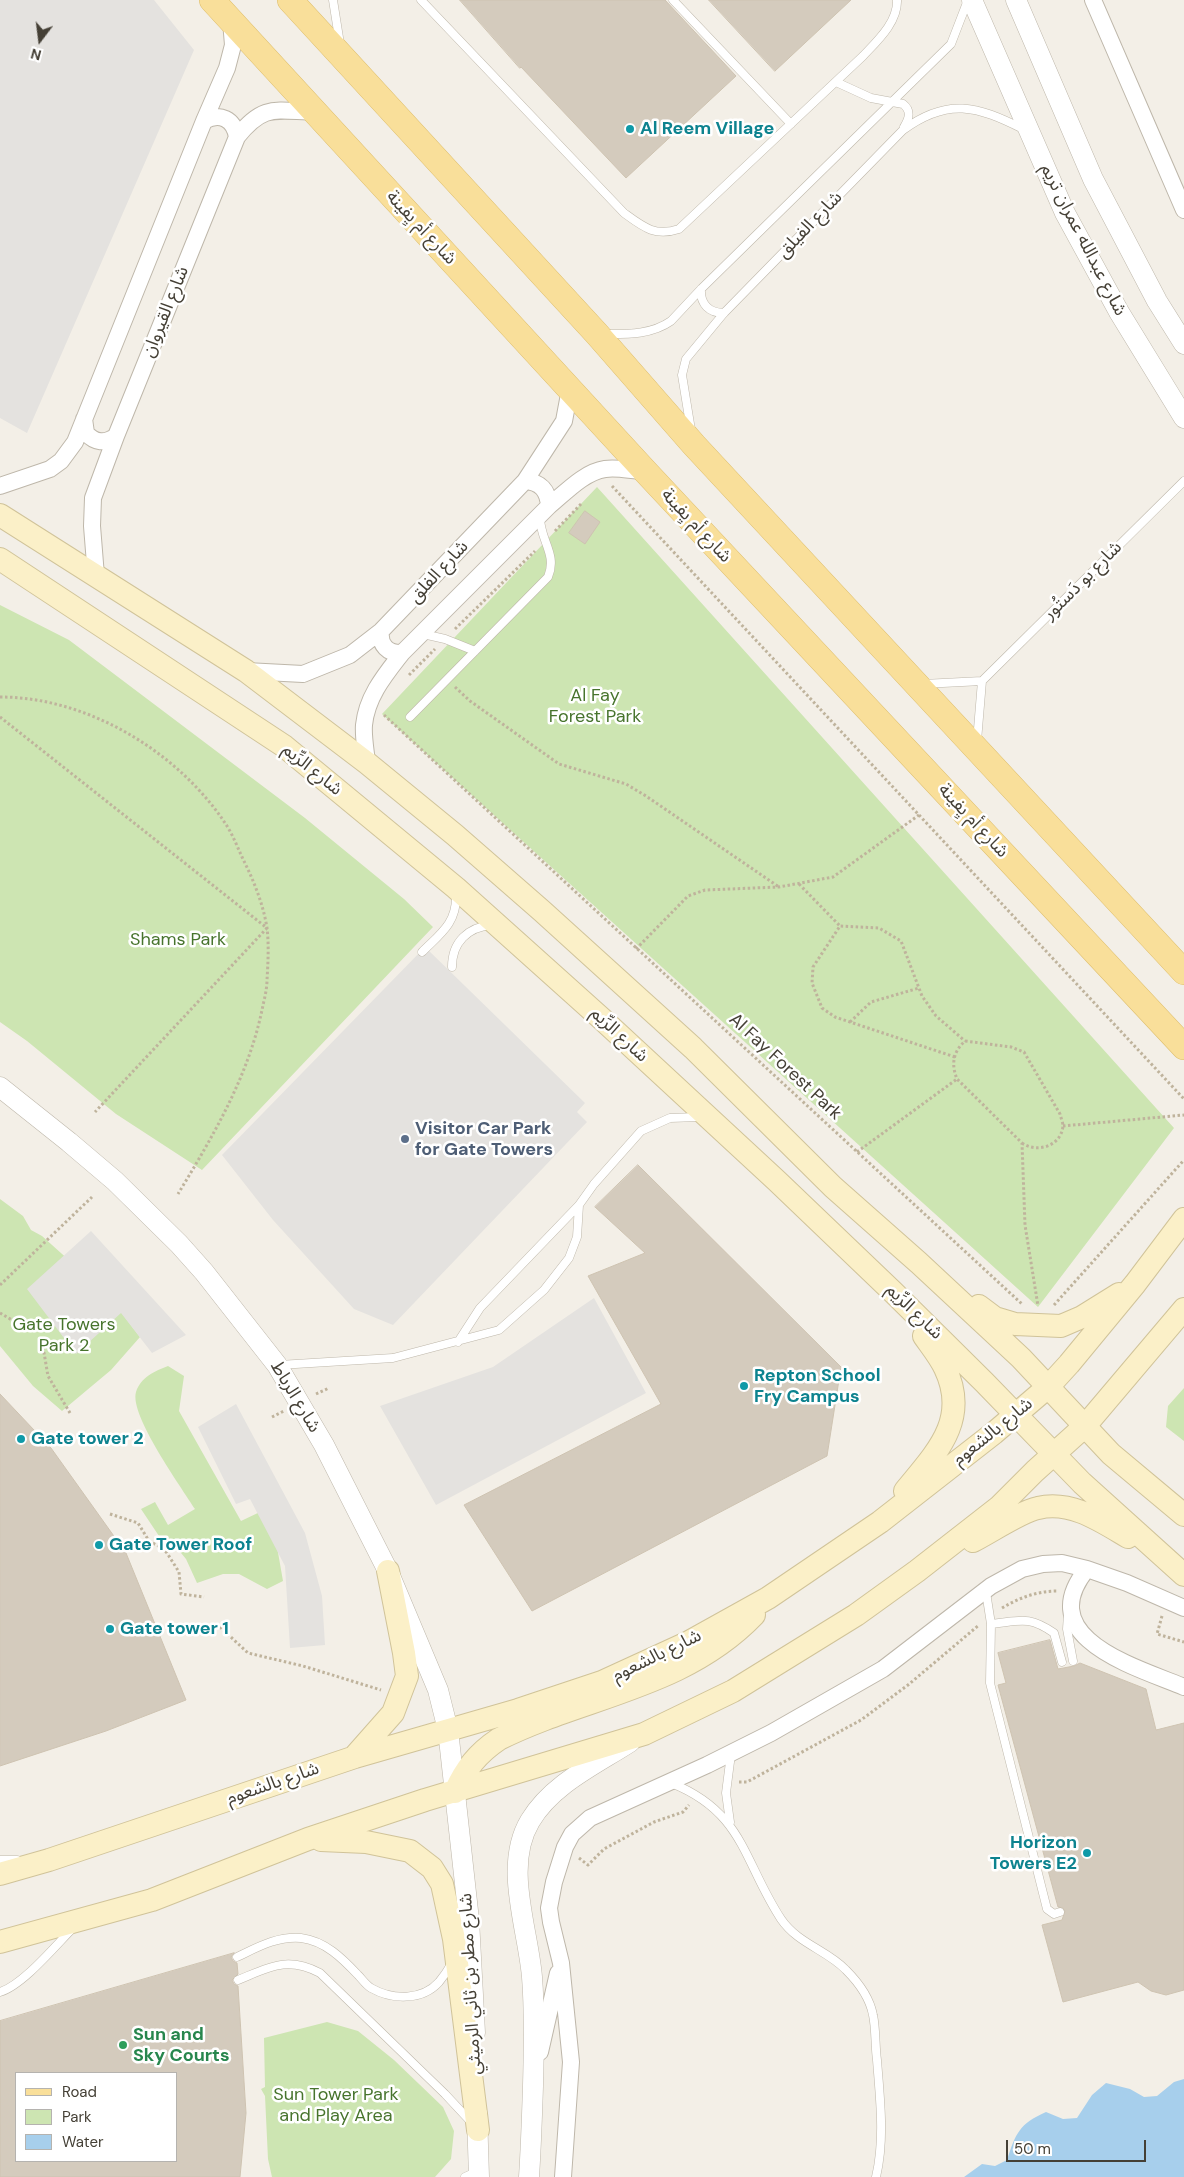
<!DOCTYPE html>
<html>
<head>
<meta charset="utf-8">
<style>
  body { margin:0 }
  #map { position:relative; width:1184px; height:2177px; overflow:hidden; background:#f3efe7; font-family:"DM Sans",sans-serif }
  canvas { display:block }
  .legend { position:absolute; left:15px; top:2072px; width:162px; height:90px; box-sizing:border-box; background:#fff; border:1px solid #b5b3af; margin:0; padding:6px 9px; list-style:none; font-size:15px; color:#454036 }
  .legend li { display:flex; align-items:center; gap:10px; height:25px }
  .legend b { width:25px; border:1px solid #b5b3af }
  .north { position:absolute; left:15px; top:15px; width:50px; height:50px; -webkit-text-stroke:4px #fff; paint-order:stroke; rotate:195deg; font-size:14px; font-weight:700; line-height:20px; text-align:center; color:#454036 }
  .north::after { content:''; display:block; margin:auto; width:18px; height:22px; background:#454036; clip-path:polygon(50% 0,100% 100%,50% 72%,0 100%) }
  .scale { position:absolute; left:1006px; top:2140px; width:140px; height:22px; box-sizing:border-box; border:2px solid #454036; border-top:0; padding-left:6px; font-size:15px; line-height:18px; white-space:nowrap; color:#454036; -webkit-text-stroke:4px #fff; paint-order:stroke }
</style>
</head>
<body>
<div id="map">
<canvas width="1184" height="2177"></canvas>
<ul class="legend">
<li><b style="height:6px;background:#f9df9a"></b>Road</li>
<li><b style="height:14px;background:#cde5b2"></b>Park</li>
<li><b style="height:14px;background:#a7cfec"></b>Water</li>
</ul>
<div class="north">N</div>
<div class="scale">50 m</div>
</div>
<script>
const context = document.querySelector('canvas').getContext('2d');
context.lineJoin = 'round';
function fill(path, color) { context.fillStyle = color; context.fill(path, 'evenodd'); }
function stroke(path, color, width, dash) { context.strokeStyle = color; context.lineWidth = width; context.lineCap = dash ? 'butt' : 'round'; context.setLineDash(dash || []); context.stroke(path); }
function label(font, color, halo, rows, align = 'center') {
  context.font = font + ' "DM Sans","Noto Sans Arabic",sans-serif'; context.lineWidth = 5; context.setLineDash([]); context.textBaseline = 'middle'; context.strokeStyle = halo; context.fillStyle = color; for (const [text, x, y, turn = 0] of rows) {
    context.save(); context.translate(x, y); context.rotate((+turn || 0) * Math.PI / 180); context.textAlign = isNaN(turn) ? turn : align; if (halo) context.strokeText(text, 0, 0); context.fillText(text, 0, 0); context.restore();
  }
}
fill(new Path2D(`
  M597,487l577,641 -136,179 -656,-593z
  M0,605l69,35 236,178 99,81 29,28 -231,243 -86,-56 -89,-73 -27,-19z
  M0,1199l23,17 8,14 11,6 39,35 41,42 18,24 -29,33 -49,41 -29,-25 -33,-40z
  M168,1366l16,10 -5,35 62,110 21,-10 14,30 7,40 -16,8 -28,-15h-16l-26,9 -11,-24 -14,-17 -13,-6 -18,-27 14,-7 13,23 27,-16c-13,-21 -66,-94 -59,-117 5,-15 19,-21 32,-26z
  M1184,1388v53l-18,-14 2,-21z
  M327,2022l31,9 36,29 49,47 11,24 -3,28 -16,18h-163l-4,-18 -3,-63 -4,-7 4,-2 -1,-49z`), '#cde5b2');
fill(new Path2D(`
  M0,0h154l40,50 -167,383 -27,-15z
  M425,947l160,156 -8,9 10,10 -194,203 -39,-16 -81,-89 -51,-65z
  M91,1231l95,104 -34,18 -31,-40 -45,41 -49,-65z
  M594,1298l52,95 -210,112 -56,-99 113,-39z
  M236,1404l69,129 17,63 3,49 -35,3 -5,-82 -35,-67 -14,5 -38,-77z`), '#e4e2df');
fill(new Path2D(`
  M1184,2079v98h-220l18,-13 13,2 12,-6c9,-27 12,-36 39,-48l17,7 14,-1 15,-23 14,-12 24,6 14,8 13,-1 17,-14z`), '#a7cfec');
const building = new Path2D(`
  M460,0h205l71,76 -110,102 -105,-111 -1,1z
  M709,0h142l-76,71z
  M585,511l15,11 -15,22 -16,-11z
  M638,1165l203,202 -14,89 -295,155 -68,-106 197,-101 -73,-128 57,-23 -50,-46z
  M0,1394l51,54 75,105 60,147 -80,31 -106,35z
  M1050,1640l8,29 16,-3 6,-3 66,26 10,41 28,-7v267l-18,5 -15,-4 -13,-9 -75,20 -21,-77 20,-5 3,-9 -2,-3 -5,-1 -60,-222 8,-2 -8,-30z
  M234,1953l-3,4 2,4 4,2 1,11 -6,6 2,4 4,2 8,127 -6,64h-240v-156zM16,2073h160v88h-160z`);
fill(building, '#d4cbbd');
stroke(building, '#cec3b1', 1);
const service = new Path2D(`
  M333,0l7,44
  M421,0l203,213c19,14 31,24 55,16l184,-173c14,-15 35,-34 34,-56
  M673,0l118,124
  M836,82l35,16 32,6c9,7 6,15 1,23
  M701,289c-1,15 8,24 23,24
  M604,334c23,0 47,1 67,-13l30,-32 250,-245 17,-44
  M691,430l-9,-55 4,-16 38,-46 179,-183c45,-33 74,-24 120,-1
  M423,634l22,5 30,12
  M923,684l59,-3 202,-200
  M410,717l138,-140c10,-23 -9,-38 -8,-61
  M977,741l5,-60
  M422,952c18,-18 35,-29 34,-57
  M452,967c0,-25 16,-40 40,-42
  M458,1342l22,-34 99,-103
  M279,1365l114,-7 106,-28 45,-40 25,-32 8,-21 2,-32 15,-21 47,-53 29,-13 28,-1
  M986,1592l5,32 -1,59 57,226 7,5 6,-2
  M1068,1614l-1,15 6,32
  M991,1624c29,-3 37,-9 63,9l8,29
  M671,1783c73,29 72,78 110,136 17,25 46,31 65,51 12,12 24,29 27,45 3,14 2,31 4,45 3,39 8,79 -1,117
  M730,1822l-4,-29 5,-39
  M0,1860h17
  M237,1957c21,-10 40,-21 64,-19 24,3 41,20 57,37 4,4 8,10 13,13 21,12 51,13 68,-6 5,-6 9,-12 13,-19
  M238,1980c32,-13 49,-24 82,-7l125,121 27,29
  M0,1992c23,-7 55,-46 73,-64
  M465,2177l13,-6`);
const minor = new Path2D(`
  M1093,0l91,210
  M204,121c16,-9 30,-2 33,16
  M84,419l2,14c9,10 19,11 30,3
  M525,481c16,1 23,10 24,25
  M0,486l50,-17 11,-8 14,-19 129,-321 23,-53 6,-23 -2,-24
  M96,576l-4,-50 1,-28 23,-62 121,-299c27,-34 39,-26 78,-25
  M381,631c-2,14 7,23 21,22
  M246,671l57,3 47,-19 31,-24 144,-150 39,-60 6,-32
  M367,763c-1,-12 -4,-26 -3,-38 3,-29 21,-50 38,-72l147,-147c16,-13 35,-34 56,-37 13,-2 27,2 40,2
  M1087,1569c-56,69 49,98 97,118
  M540,2052l18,-79
  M563,2177l8,-115 -10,-99 -10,-41 -2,-14 5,-26 11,-35 7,-13 18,-16 117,-53 64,-32 112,-64 108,-83 31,-17 21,-5 19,-1 25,6 40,14 57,25`);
const tertiary = new Path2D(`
  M972,0l93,213 54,99 65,106
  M1016,0l77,179 64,122 27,43
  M0,1087l69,55 46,39 64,63 25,28 73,93 47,80 64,126 50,119 10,40 21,190 6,113
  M477,2114l2,63
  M529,2177c2,-30 3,-60 4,-91 1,-36 2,-73 -1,-109 -4,-49 -29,-111 -2,-156 22,-37 66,-57 100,-79`);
const secondary = new Path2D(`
  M0,515l246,156 121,92 88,72 87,76 151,137 140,139 86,76 102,95 90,96 73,61
  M0,559l284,187 172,142 146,131 175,162 116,111 91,90 98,101 102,92
  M979,1306l16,12 20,6 46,2 21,-9 37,-23
  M905,1491c31,-38 65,-71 40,-123 -5,-11 -14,-22 -21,-32
  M973,1541c16,-8 49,-30 65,-33 33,-8 63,13 90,29
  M355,1756l38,-43 14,-37 -3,-23 -16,-82
  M455,1792c10,-23 23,-39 44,-53 86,-43 185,-51 255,-124
  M321,1840l45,2 44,9 22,17 10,16 12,55 24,191
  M0,1874l49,-14 306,-103 163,-47 84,-28 85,-39 81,-45 112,-76 114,-89 54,-46 21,-23 66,-80 49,-65
  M0,1942l152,-42 156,-61 117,-39 219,-66 89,-43 123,-76 61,-44 82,-64 36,-36 50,-45 99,-117`);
const primary = new Path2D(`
  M212,0l433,471 539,576
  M290,0l307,334 97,111 490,527`);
stroke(service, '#beb7aa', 9);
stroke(minor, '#beb7aa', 18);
stroke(tertiary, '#beb7aa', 21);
stroke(secondary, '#d0c399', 24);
stroke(primary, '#ddbd6b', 26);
stroke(new Path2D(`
  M612,486l572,613
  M555,531l27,-28
  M455,629l80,-78
  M409,675l26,-26
  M455,687l15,14 89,63 67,20 20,12 133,91
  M0,697c87,0 177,54 225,126 7,10 12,23 17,34 11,22 21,46 25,71 2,16 1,36 0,52 0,10 -3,20 -5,30 -14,67 -49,126 -84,184
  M384,715l638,589
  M0,717l267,211 -172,184
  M799,884l41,42
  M636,949l52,-53 17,-6 74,-3 54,-10 86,-62
  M850,1022l21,-20 48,-14
  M955,1057l-120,-40 -13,-9 -10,-25 1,-16 27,-41 39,2 22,13 21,55 14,20 29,25
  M1063,1126l121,-11
  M1022,1143c14,10 39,4 41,-17 0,-3 -2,-8 -3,-12l-36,-62 -13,-5 -46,-6c-12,11 -14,23 -8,38l65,64 3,82 13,81
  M857,1152l100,-73
  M0,1285l92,-88
  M1054,1305l130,-145
  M0,1313l17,10
  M43,1347l5,29 22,37
  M316,1394l13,-6
  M272,1417l12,-6
  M110,1514l28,9 11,18 13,7 5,5 12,19 2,22 23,3
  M1002,1608c17,-10 35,-17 55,-17
  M1162,1616l-5,18 27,8
  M220,1627l28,26 55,13 78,24
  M739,1782h8l114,-62 47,-35 71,-60
  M579,1858l9,7 16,-16 50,-27 29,-10 6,-7`), '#bfb39c', 3, [2.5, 2.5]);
stroke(service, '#fff', 8);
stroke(minor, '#fff', 16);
stroke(tertiary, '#fff', 20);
stroke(secondary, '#fbf0c8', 22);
stroke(primary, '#f9df9a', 25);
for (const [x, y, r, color] of [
  [630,129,5,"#0f9aa8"],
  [405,1139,5,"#5c6f8a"],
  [744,1386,5,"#0f9aa8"],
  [21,1439,5,"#0f9aa8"],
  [99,1545,5,"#0f9aa8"],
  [110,1629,5,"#0f9aa8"],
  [1087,1853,5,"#0f9aa8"],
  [123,2045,5,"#2e9e5b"]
]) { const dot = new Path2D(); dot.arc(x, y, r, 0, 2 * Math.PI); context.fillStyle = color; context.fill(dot); stroke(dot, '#fff', 2); }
label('bold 18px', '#0d838f', '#fff', [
  ["Al Reem Village",640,129],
  ["Repton School",754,1376],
  ["Fry Campus",754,1397],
  ["Gate tower 2",31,1439],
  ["Gate Tower Roof",109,1545],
  ["Gate tower 1",120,1629],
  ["Horizon",1077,1843,"right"],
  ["Towers E2",1077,1864,"right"]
], 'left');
label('18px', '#454036', '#fff', [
  ["شارع الفيلق",810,225,-46],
  ["شارع أم يِفينة",421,228,47],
  ["شارع عبدالله عمران تريم",1083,240,63],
  ["شارع القيروان",166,312,-68],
  ["شارع أم يِفينة",696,526,47],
  ["شارع الفلق",439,572,-47],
  ["شارع بو دَستُور",1083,581,-45],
  ["شارع الرِّيم",312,770,39],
  ["شارع أم يِفينة",973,821,47],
  ["شارع الرِّيم",619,1035,43],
  ["Al Fay Forest Park",785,1067,43],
  ["شارع الرِّيم",914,1312,44],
  ["شارع الرباط",295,1397,59],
  ["شارع بالشعوم",993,1432,-39],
  ["شارع بالشعوم",657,1656,-26],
  ["شارع بالشعوم",273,1784,-19],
  ["شارع مطر بن ثاني الرميثي",471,1984,-93]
]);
label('18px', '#47742d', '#fff', [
  ["Al Fay",595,696],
  ["Forest Park",595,717],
  ["Shams Park",178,940],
  ["Gate Towers",64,1325],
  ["Park 2",64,1346],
  ["Sun Tower Park",336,2095],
  ["and Play Area",336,2116]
]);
label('bold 18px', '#4e5e75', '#fff', [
  ["Visitor Car Park",415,1129],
  ["for Gate Towers",415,1150]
], 'left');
label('bold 18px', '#27864d', '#fff', [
  ["Sun and",133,2035],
  ["Sky Courts",133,2056]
], 'left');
</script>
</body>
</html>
